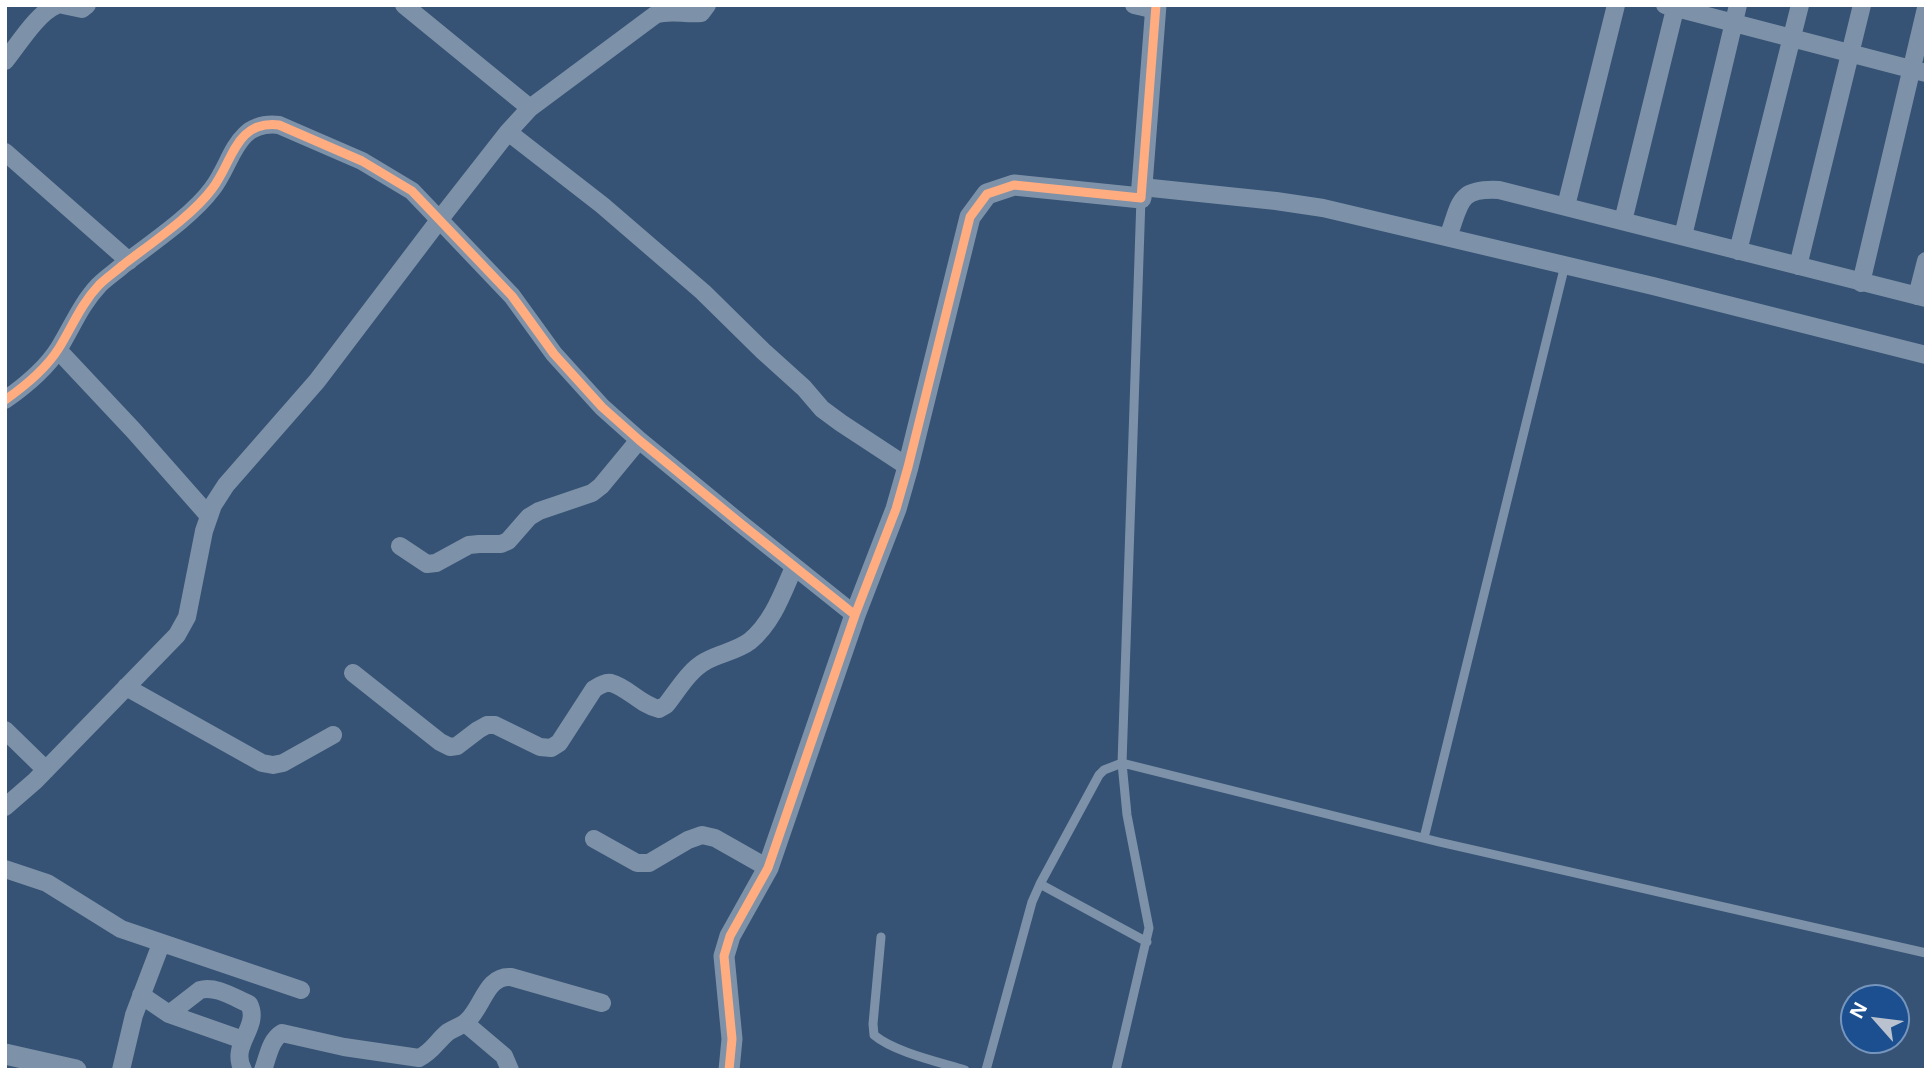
<!DOCTYPE html>
<html>
<head>
<meta charset="utf-8">
<style>
  body { margin:0 }
  #map { position:relative; width:1931px; height:1075px; overflow:hidden; background:#365274; font-family:"Noto Sans",sans-serif }
  canvas { display:block }
  .frame { position:absolute; inset:0; border:7px solid #fff; pointer-events:none }
  .north { position:absolute; left:1840px; top:984px; width:70px; height:70px; box-sizing:border-box; background:#1b4f8f; border:2px solid #7695bc; border-radius:50%; rotate:298deg; font-size:19px; font-weight:700; line-height:28px; text-align:center; color:#fff }
  .north::after { content:''; display:block; margin:auto; width:24px; height:32px; background:#b9c2ce; clip-path:polygon(50% 0,100% 100%,50% 72%,0 100%) }
</style>
</head>
<body>
<div id="map">
<canvas width="1931" height="1075"></canvas>
<div class="frame"></div>
<div class="north">N</div>
</div>
<script>
const context = document.querySelector('canvas').getContext('2d');
context.lineJoin = 'round';
function stroke(path, color, width, dash) { context.strokeStyle = color; context.lineWidth = width; context.lineCap = dash ? 'butt' : 'round'; context.setLineDash(dash || []); context.stroke(path); }
stroke(new Path2D(`
  M1424,838l141,-573
  M1040,884l107,58
  M881,937l-8,87 1,11c20,17 65,27 91,35
  M986,1070l46,-168 8,-18 59,-109 5,-5 18,-7 317,79 487,111
  M1116,1070l33,-142 -22,-113 -5,-52 19,-565`), '#7d92a8', 9);
stroke(new Path2D(`
  M63,5l19,4 5,-4
  M404,5l126,103 125,-93c15,-6 30,0 46,-2l6,-8
  M1134,5l22,5
  M1665,5l261,68
  M5,61c13,-16 33,-49 52,-56
  M508,132l94,73 101,87 60,59 41,37 18,21 19,14 67,44
  M5,152l124,109
  M1142,187l134,14 47,7 330,78 273,69
  M1566,206l50,-201
  M1623,221l53,-216
  M1683,236l55,-231
  M1448,237c13,-34 9,-49 51,-47l427,108
  M1738,251l62,-246
  M1798,266l64,-261
  M1861,283l65,-275
  M1917,296l9,-35
  M58,350l76,81 75,85
  M5,400c20,-14 41,-31 54,-52 13,-21 22,-44 40,-63 7,-7 16,-13 24,-20 27,-21 69,-49 89,-76 21,-27 23,-69 67,-64l83,36 50,30 100,105 42,58 48,53 37,33 101,83 115,92
  M400,546l27,18 9,-1 33,-18 10,-1h22l7,-3 21,-24 10,-6 53,-18 9,-7 38,-46
  M353,673l87,69 10,5 7,-1 21,-16 9,-5h8l45,22 11,1 8,-5 35,-54c5,-3 11,-7 17,-6 16,4 30,22 48,26l7,-4c12,-15 23,-35 40,-44 14,-8 31,-10 44,-20 23,-19 33,-49 44,-74
  M126,687l136,76 11,2 10,-2 50,-28
  M5,730l41,40
  M5,807l30,-26 142,-146 10,-18 17,-86 9,-26 13,-20 91,-104 123,-162 68,-87 22,-24
  M594,839l43,24h12l39,-23 14,-5 13,3 53,30
  M5,869l42,14 74,46 180,61
  M141,995l28,19 74,26
  M169,1014l31,-24c15,-5 35,8 49,14 12,23 -20,41 -6,66
  M465,1023l39,33 6,14
  M121,1070l13,-55 27,-71
  M263,1070c5,-13 7,-30 19,-37l62,14 75,11c13,-6 18,-17 29,-26 6,-4 14,-6 19,-11 16,-14 19,-46 44,-44l91,26`), '#7d92a8', 18);
stroke(new Path2D(`
  M5,1054l71,16
  M729,1070l3,-31 -8,-83 6,-20 38,-68 87,-253 41,-106 12,-42 62,-250 17,-23 27,-9 127,13 15,-193`), '#7d92a8', 21);
stroke(new Path2D(`
  M5,400c20,-14 41,-31 54,-52 13,-21 22,-44 40,-63 7,-7 16,-13 24,-20 27,-21 69,-49 89,-76 21,-27 23,-69 67,-64l83,36 50,30 100,105 42,58 48,53 37,33 101,83 115,92
  M729,1070l3,-31 -8,-83 6,-20 38,-68 87,-253 41,-106 12,-42 62,-250 17,-23 27,-9 127,13 15,-193`), '#ffac80', 9);
</script>
</body>
</html>
